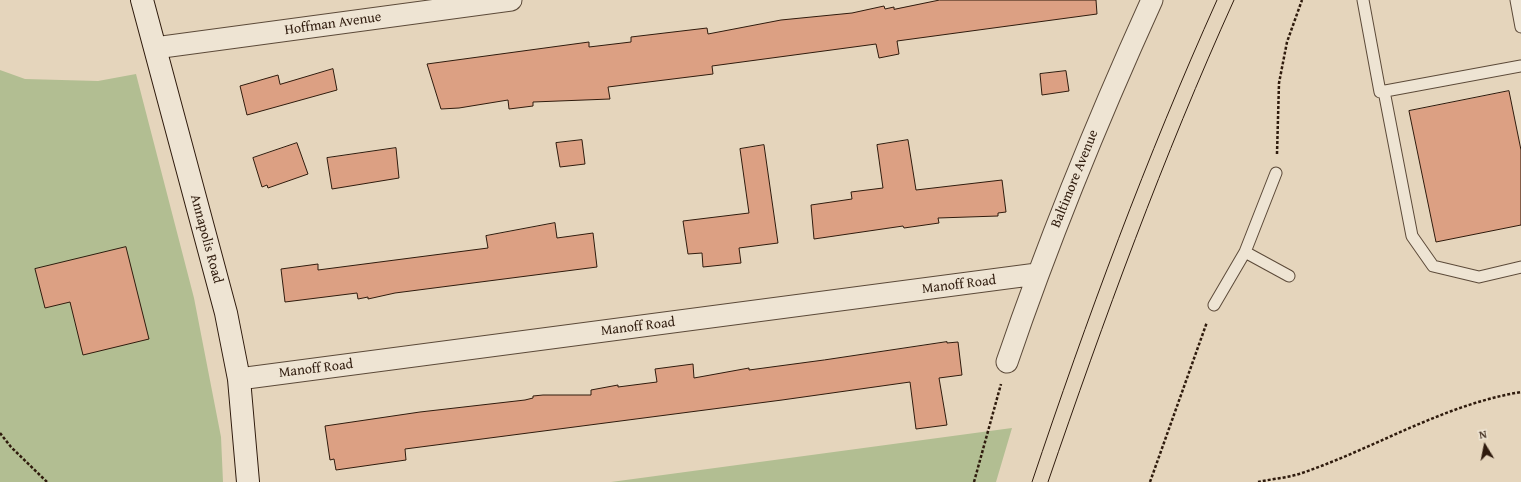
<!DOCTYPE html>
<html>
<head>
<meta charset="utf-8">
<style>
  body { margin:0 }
  #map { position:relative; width:1521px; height:482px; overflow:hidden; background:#e5d5bc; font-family:"Gentium Book Plus",serif }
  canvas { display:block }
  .north { position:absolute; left:1465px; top:426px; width:40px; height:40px; -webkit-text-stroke:3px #eee4d3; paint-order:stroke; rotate:350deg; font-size:11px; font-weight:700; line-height:16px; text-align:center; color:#2f1b0d }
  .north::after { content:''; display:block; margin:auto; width:14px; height:18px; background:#2f1b0d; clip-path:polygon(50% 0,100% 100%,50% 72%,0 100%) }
</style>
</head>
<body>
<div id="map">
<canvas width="1521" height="482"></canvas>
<div class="north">N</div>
</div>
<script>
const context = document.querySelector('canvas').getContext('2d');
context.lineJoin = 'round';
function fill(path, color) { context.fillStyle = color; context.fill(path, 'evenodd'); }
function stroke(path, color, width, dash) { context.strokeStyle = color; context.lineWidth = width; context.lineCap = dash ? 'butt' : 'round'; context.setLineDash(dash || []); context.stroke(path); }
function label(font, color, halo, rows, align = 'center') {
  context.font = font + ' "Gentium Book Plus",serif'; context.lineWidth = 3; context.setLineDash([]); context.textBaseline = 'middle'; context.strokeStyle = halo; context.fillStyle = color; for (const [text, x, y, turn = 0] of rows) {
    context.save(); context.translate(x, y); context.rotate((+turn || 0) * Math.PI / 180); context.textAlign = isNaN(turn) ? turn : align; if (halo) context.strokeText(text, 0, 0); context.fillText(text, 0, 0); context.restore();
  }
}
fill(new Path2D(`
  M0,70l25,9 73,2 38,-7 58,224 27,139 2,45h-223z
  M1012,428l-16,54h-385z`), '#b2be92');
const building = new Path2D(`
  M940,0h156l1,14 -200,27 2,13 -20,4 -3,-14 -164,22 1,8 -105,13 2,12 -77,3v4l-24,3 -1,-9 -49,8 -18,1 -14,-45 162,-22v5l42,-5v-5l76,-9 1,6 73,-14 71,-7 32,-7 1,3 9,-2v2z
  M333,69l4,21 -90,25 -7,-29 38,-11 2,9z
  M1066,71l3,20 -27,4 -2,-21z
  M1509,91l12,59v75l-85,17 -27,-131z
  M582,140l3,24 -25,3 -4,-24z
  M908,140l8,50 86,-10 4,32 -8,1v3l-60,2 1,5 -35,5 -1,-2 -89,13 -3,-34 41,-6 -1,-7 32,-4 -6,-43z
  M297,143l11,31 -40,14 -1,-3 -5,2 -9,-29z
  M764,145l14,98 -39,5 2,15 -38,4 -1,-14 -14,1 -5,-33 66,-8 -9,-64z
  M396,148l3,30 -67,11 -5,-31z
  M555,223l2,15 36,-5 4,34 -202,26 -27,6v-2l-10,2 -1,-6 -72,9 -4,-33 37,-5v6l170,-22 -2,-12z
  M126,247l23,92 -66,16 -13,-53 -25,6 -10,-39z
  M947,342v1l11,-1 4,33 -23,3 8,47 -31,4 -6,-47 -128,18 -377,49 1,11 -70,10 -2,-11 -4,1 -5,-34 95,-14 105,-12 8,-2v-2l10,-1h48v-5l27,-5v2l39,-5 -2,-13 38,-5 1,14 55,-10v2l75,-10z`);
fill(building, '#dca083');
stroke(building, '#2f1b0d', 1);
const service = new Path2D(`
  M1363,0l17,92 141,-26
  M1516,0l5,27
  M1384,91l28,145 21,30 46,11 42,-10
  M1245,252l44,24
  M1214,305l31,-53 31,-79`);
const minor = new Path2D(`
  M155,48l356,-48
  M1007,362c42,-123 91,-243 145,-362
  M239,379l798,-105`);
const secondary = new Path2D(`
  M142,0l84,313 13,66 9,103`);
stroke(service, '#5c4a39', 13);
stroke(minor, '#5c4a39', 23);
stroke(secondary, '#2f1b0d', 24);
stroke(new Path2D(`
  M1277,154l2,-71 8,-41 15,-42
  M0,433l11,14 36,35
  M974,482l27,-98
  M1150,482l57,-160
  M1258,482c13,-3 28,-4 41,-8 75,-25 143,-69 222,-82`), '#2f1b0d', 2.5, [3, 2]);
stroke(service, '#eee4d3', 11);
stroke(minor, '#eee4d3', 21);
stroke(secondary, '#eee4d3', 22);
stroke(new Path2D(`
  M1032,482c55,-164 114,-324 185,-482
  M1048,482c56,-163 115,-325 186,-482`), '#2f1b0d', 1);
label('14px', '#2f1b0d', '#eee4d3', [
  ["Hoffman Avenue",333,24,-8],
  ["Baltimore Avenue",1075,179,-68],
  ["Annapolis Road",206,239,75],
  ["Manoff Road",959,285,-7],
  ["Manoff Road",638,327,-7],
  ["Manoff Road",316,369,-7]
]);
</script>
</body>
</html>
